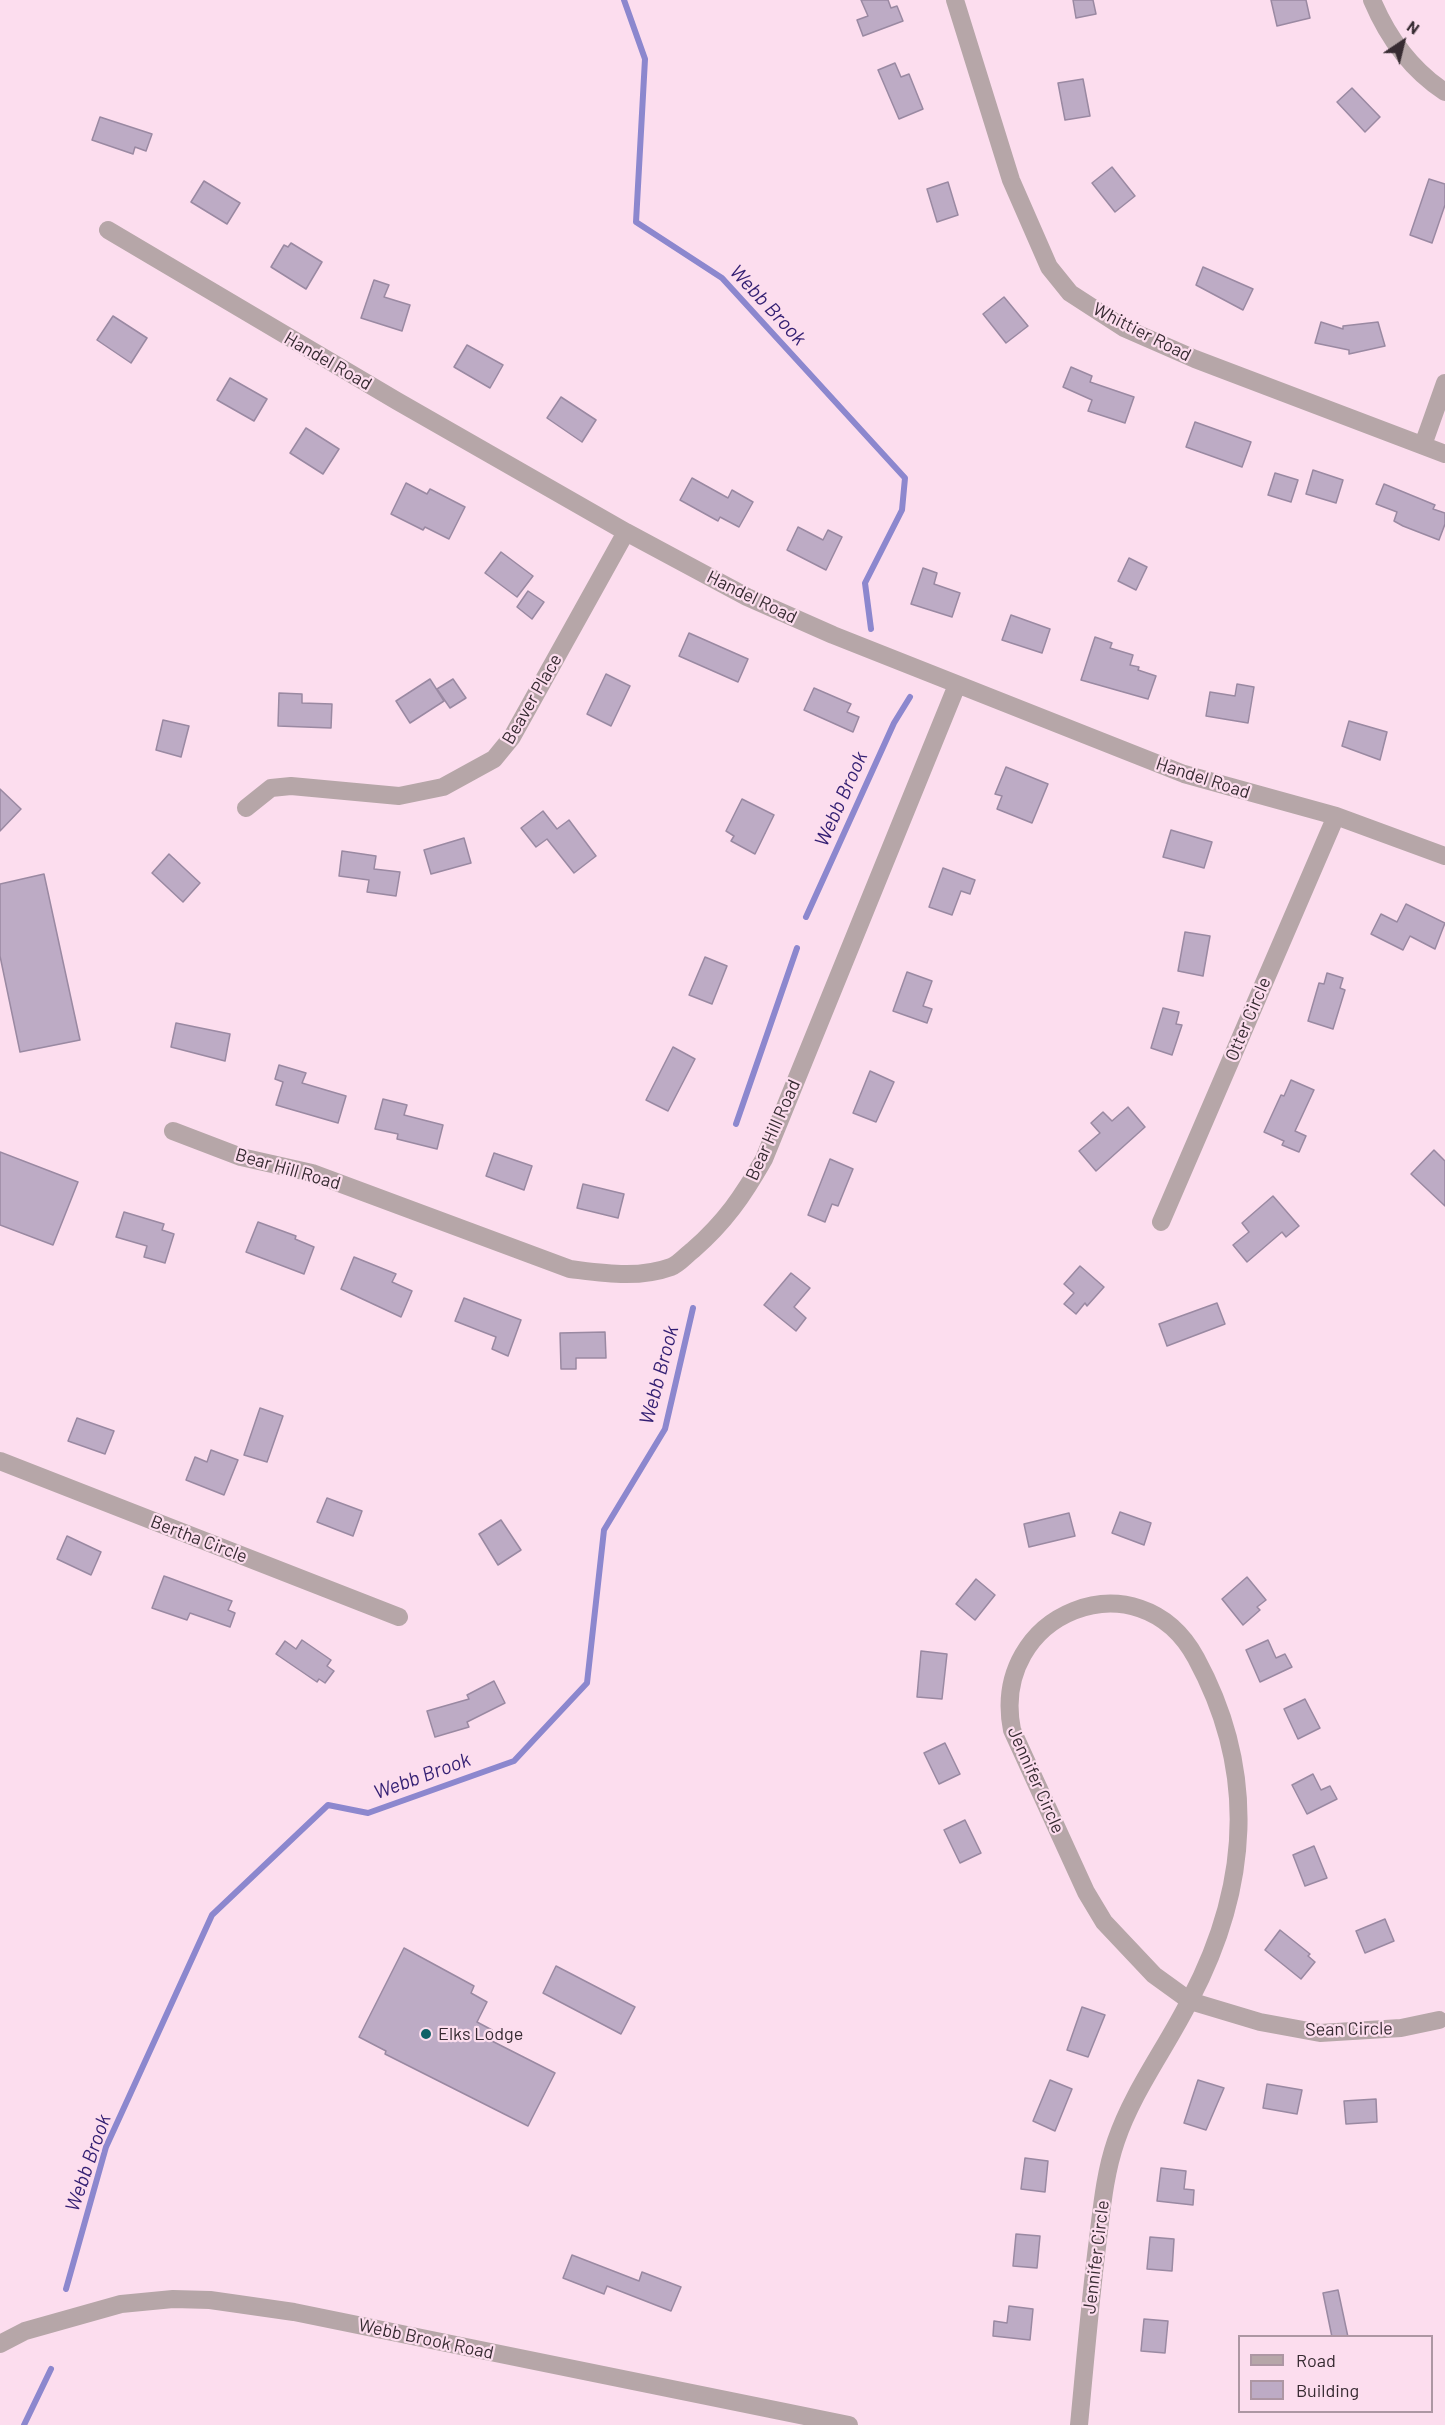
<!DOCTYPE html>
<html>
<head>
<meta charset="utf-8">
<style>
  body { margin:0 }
  #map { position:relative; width:1445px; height:2425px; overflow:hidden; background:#fcddee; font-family:Barlow,sans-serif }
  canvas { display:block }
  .legend { position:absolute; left:1238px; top:2335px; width:195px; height:78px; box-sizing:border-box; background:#fcddee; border:2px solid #ad96a3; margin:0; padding:8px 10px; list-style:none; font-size:18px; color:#372b32 }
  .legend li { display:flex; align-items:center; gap:12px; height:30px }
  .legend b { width:30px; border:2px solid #ad96a3 }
  .north { position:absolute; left:1373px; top:12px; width:60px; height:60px; -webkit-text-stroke:4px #fcddee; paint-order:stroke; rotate:35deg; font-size:16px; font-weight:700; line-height:24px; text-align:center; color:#372b32 }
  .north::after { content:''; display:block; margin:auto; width:21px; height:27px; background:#372b32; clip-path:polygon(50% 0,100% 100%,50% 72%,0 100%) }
</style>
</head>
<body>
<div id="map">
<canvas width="1445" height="2425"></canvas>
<ul class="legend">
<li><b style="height:8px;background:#b6a6a8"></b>Road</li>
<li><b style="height:16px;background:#bdabc5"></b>Building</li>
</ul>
<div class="north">N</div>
</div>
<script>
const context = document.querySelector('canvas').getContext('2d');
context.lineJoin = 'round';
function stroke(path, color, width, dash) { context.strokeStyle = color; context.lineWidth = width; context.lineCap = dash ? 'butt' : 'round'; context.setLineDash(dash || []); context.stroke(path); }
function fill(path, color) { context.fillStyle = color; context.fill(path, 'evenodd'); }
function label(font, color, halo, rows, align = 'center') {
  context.font = font + ' Barlow,sans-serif'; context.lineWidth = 4.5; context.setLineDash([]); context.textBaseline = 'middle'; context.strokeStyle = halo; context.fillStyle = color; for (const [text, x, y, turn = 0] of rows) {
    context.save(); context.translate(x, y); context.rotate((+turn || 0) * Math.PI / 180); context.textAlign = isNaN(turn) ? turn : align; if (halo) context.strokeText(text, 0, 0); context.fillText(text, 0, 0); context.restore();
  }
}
stroke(new Path2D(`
  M624,0l21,59 -9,163 86,56 183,200 -3,32 -37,73 6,46
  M806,917l88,-194 16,-26
  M736,1124l61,-176
  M66,2289l40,-142 106,-232 116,-110 40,8 146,-52 73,-78 17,-153 61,-101 28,-121
  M24,2425l27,-56`), '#8c87ce', 6);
const building = new Path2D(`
  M861,0h27l3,8 6,-2 6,15 -40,15 -6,-16 11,-4z
  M1073,0h20l3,14 -20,4z
  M1271,0h35l4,18 -33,8z
  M895,63l6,14 8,-3 14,35 -24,10 -21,-49z
  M1083,79l7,37 -25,4 -7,-37z
  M1352,88l28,29 -15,15 -28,-30z
  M100,117l52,17 -6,17 -11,-4 -2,7 -41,-14z
  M1112,167l23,29 -20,16 -23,-29z
  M1429,179l16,5v21l-13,38 -22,-8z
  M204,181l36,22 -13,21 -36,-22z
  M948,182l10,33 -21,7 -10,-33z
  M291,243l31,19 -16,27 -35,-22 13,-22 4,2z
  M1203,267l50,22 -10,21 -47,-25z
  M374,280l15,5 -5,12 26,8 -8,26 -41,-13z
  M1004,297l24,29 -22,17 -23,-29z
  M113,316l34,22 -16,25 -34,-23z
  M1321,322l22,7v-3l35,-4 7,24 -36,8v-4l-34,-7z
  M467,345l36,20 -13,23 -36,-21z
  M1071,367l21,9 -2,6 44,15 -9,26 -37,-12 4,-11 -29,-13z
  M230,378l37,21 -13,22 -37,-21z
  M561,397l35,23 -14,22 -35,-24z
  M1195,422l56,20 -9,25 -56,-20z
  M306,428l33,21 -16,25 -33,-21z
  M1313,470l30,10 -7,23 -30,-9z
  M1275,473l23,7 -7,22 -23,-7z
  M692,478l36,20 4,-8 21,12 -14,25 -19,-10 -2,4 -38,-21z
  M406,483l21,11 3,-5 35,18 -16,32 -24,-12 -2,3 -32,-16z
  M1384,484l51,21 -2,4 12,4v11l-6,16 -36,-14 -9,-5 3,-9 -21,-8z
  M798,527l25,13 5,-10 14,7 -16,33 -39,-20z
  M501,552l32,24 -16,21 -32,-24z
  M1129,558l18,9 -11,23 -18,-9z
  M923,568l14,5 -3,11 26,9 -8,24 -41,-13z
  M528,591l16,11 -12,17 -15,-12z
  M1011,615l39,14 -8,24 -40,-13z
  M689,633l59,26 -10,23 -59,-26z
  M1095,637l17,6 -2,5 23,7 -3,10 9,2 -1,3 18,6 -8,23 -67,-19z
  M606,674l24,12 -19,40 -24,-12z
  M430,679l14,22 -34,22 -14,-22z
  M453,679l13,19 -16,10 -13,-19z
  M1237,684l17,3 -6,36 -42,-7 4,-24 25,4z
  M814,688l37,16 -4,8 12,5 -6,15 -49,-22z
  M279,693l23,1v9l30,1 -1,24 -53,-2z
  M163,720l26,6 -8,31 -25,-7z
  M1349,721l38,11 -7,28 -38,-14z
  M1006,767l42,17 -16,39 -35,-14 5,-13 -7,-2z
  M0,789l21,20 -21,22z
  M742,799l32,16 -19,39 -24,-13 3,-5 -8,-5z
  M543,811l14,18 12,-9 27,36 -22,17 -27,-34 -11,8 -15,-19z
  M1171,830l41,12 -8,26 -41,-11z
  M464,838l7,25 -40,11 -7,-24z
  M342,851l34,5 -2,13 26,3 -4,24 -29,-4 2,-12 -30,-4z
  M169,854l31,29 -17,19 -31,-29z
  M943,868l32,12 -5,14 -9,-3 -9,24 -23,-8z
  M44,874l36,166 -60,12 -20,-96v-72z
  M1406,904l39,19 -10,26 -25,-13 -7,14 -32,-16 10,-20 16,8z
  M1185,932l25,4 -7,40 -25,-5z
  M705,957l22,9 -15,38 -23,-9z
  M907,972l25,9 -9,25 9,3 -5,14 -34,-12z
  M1327,973l16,5 -3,10 5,2 -12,39 -25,-8 11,-38 5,1z
  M1163,1008l16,4 -3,12 6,1 -10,30 -21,-7z
  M176,1023l54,11 -5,27 -54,-14z
  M673,1047l22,12 -27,52 -22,-11z
  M279,1065l27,8 -4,10 44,13 -8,27 -62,-18 7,-23 -8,-3z
  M870,1071l24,11 -18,40 -23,-9z
  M1291,1080l23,10 -19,41 11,5 -7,16 -17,-7 2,-4 -20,-9 17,-37 3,1z
  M383,1099l24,6 -3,10 39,10 -6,24 -40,-10 1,-5 -23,-5z
  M1128,1107l17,20 -49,44 -17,-20 21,-18 -9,-10 12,-11 9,9z
  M1434,1150l11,11v45l-34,-32z
  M0,1152l78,30 -25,63 -53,-20z
  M494,1153l38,13 -8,24 -38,-14z
  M830,1159l23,10 -15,37 -6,-2 -7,18 -17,-7z
  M583,1184l41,10 -6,24 -41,-10z
  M1273,1196l26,30 -13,11 -4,-5 -35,30 -14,-17 16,-13 -7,-9z
  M124,1212l40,12 -2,6 12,4 -9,29 -21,-6 3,-11 -31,-9z
  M258,1222l38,14 -1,3 19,8 -10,27 -58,-22z
  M354,1257l42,17 -4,8 20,9 -11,26 -60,-28z
  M1080,1266l24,21 -17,19 -2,-3 -9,11 -12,-10 10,-11 -10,-9z
  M791,1273l19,15 -16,19 12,11 -10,13 -32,-26z
  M464,1298l57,22 -13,36 -16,-7 4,-12 -41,-16z
  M1217,1303l8,21 -58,22 -8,-22z
  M605,1332l1,26h-30v11h-15l-1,-36z
  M260,1408l23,8 -16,46 -23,-7z
  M77,1418l37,13 -9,23 -37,-13z
  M211,1450l27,10 -14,35 -38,-15 9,-23 12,5z
  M327,1498l35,13 -9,25 -36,-14z
  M1120,1512l31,11 -7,22 -32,-12z
  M1069,1513l6,23 -46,11 -5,-23z
  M501,1520l20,30 -23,15 -19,-31z
  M67,1536l34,16 -10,23 -34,-16z
  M164,1576l68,25 -4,9 7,3 -5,14 -40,-14 -3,7 -35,-12z
  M1247,1577l19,23 -9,7 3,3 -17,15 -21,-26z
  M976,1579l19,16 -20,25 -19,-16z
  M302,1640l29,20 -4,6 7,5 -9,12 -6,-4 -2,3 -41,-28 9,-13 11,8z
  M1268,1640l8,18 9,-4 7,13 -32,15 -14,-32z
  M921,1651l26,3 -5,45 -25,-2z
  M494,1681l11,22 -38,19 2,5 -34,10 -8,-26 42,-12 -2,-4z
  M1305,1699l15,29 -22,11 -14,-30z
  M945,1743l15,31 -21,10 -15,-31z
  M1313,1774l8,16 9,-4 7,13 -30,15 -15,-29z
  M965,1820l16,33 -21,10 -16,-33z
  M1314,1846l13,32 -22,8 -12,-31z
  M1385,1919l9,22 -29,12 -9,-22z
  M1280,1930l30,24 -2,2 7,6 -14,17 -36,-29z
  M404,1948l70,38 -3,7 16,9 -10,20 15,8 -4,9 67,34 -27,53 -143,-72 1,-3 -27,-14z
  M556,1966l79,41 -14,27 -78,-41z
  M1082,2007l23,8 -17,42 -21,-7z
  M1050,2080l22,9 -17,42 -22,-10z
  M1198,2080l26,8 -18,42 -22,-7z
  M1267,2084l35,6 -5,24 -34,-6z
  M1376,2099l1,23 -31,2 -2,-23z
  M1025,2158l23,3 -3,31 -24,-3z
  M1161,2168l25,3 -2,18 10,1 -1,15 -36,-4z
  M1016,2234l24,2 -3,32 -24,-2z
  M1150,2237l24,2 -2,32 -25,-2z
  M572,2255l67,26 3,-9 39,15 -10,24 -64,-25 -3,8 -41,-16z
  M1338,2290l10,47h-16l-9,-44z
  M1009,2306l24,3 -3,31 -37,-4 1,-15 13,2z
  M1144,2319l24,2 -3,32 -24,-2z`);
fill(building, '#bdabc5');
stroke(building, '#9a89a2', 1.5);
stroke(new Path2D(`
  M955,0l56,180 38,87 21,26 54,35 71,31 250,95
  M1372,0c16,38 38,69 73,92
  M108,230l289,171 229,131 121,65 86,38 351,139 152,42 109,40
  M1423,445l22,-62
  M246,808l25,-20 20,-2 108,10 44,-9 51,-28 18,-22 114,-205
  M173,1131l68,26 71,16 258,96c33,4 68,10 101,-2 8,-3 15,-12 22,-17 32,-28 50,-54 71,-91l193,-474
  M1161,1222l175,-406
  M0,1461l399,156
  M1079,2425c6,-62 11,-124 19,-186 4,-33 7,-66 18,-98 17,-50 50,-93 74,-141 59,-112 68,-228 6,-342 -57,-105 -207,-45 -184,72l74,162 18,30 50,53 36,26 70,21 60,11 81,-5 38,-8`), '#b6a6a8', 18);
stroke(new Path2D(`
  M0,2344l25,-13 96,-27 52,-5 37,1 84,12 555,113`), '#b6a6a8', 18);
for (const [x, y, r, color] of [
  [426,2034,6,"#116167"]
]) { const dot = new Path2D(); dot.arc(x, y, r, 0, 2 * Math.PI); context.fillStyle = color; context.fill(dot); stroke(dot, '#fcddee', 2); }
label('18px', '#372b32', '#fcddee', [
  ["Whittier Road",1142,332,27],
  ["Handel Road",328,361,30],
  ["Handel Road",752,597,26],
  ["Beaver Place",532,699,-60],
  ["Handel Road",1203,778,18],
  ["Otter Circle",1248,1019,-67],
  ["Bear Hill Road",773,1130,-66],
  ["Bear Hill Road",288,1169,16],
  ["Bertha Circle",199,1539,21],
  ["Jennifer Circle",1036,1780,66],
  ["Sean Circle",1349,2029,-1],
  ["Jennifer Circle",1096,2257,-83],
  ["Webb Brook Road",426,2339,12]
]);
label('18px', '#372b32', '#fcddee', [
  ["Elks Lodge",438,2034]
], 'left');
label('italic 20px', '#321e72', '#fcddee', [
  ["Webb Brook",768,305,47],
  ["Webb Brook",841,799,-66],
  ["Webb Brook",659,1375,-75],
  ["Webb Brook",422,1776,-20],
  ["Webb Brook",88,2163,-71]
]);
</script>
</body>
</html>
